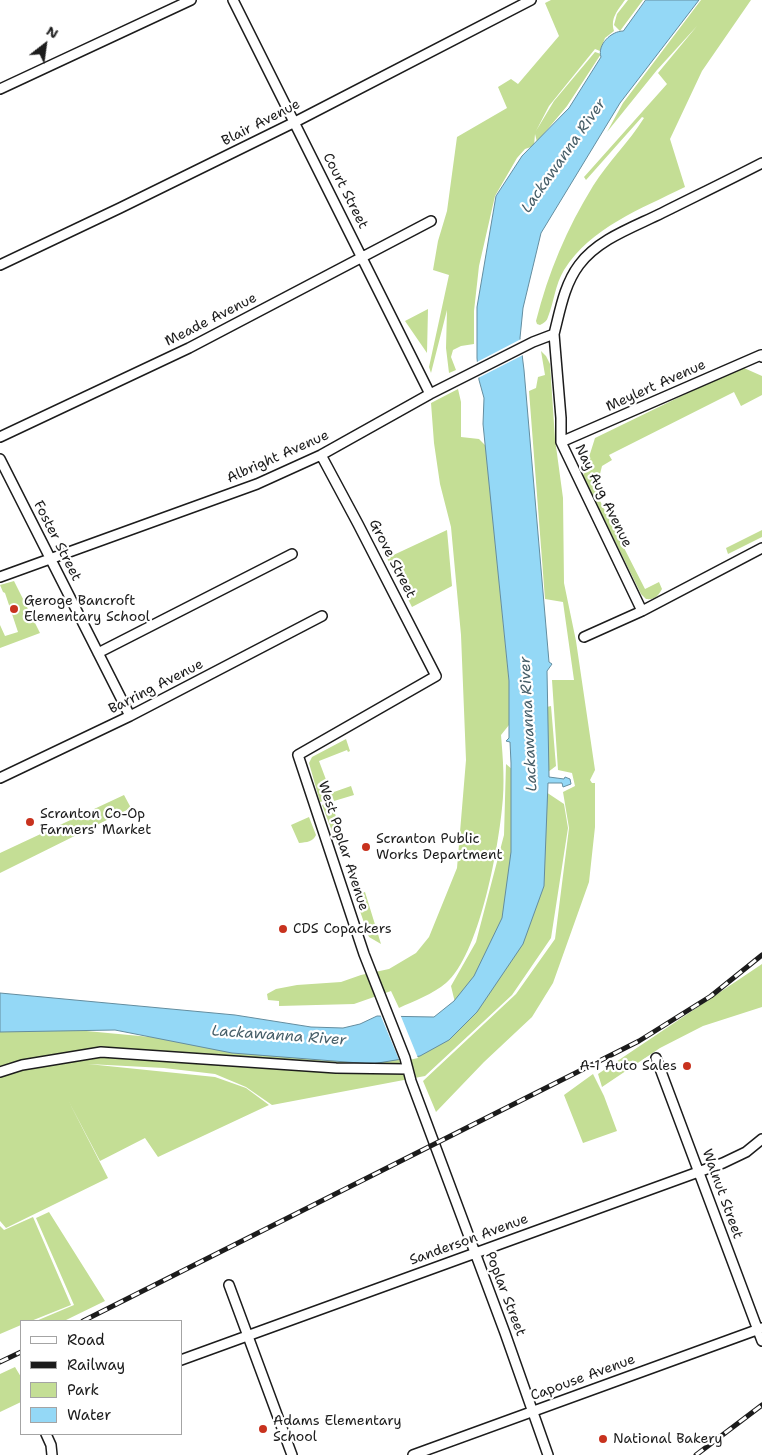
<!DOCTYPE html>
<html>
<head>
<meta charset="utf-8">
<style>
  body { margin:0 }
  #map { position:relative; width:762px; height:1455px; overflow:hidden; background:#fff; font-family:"Shantell Sans",sans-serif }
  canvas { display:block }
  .legend { position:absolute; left:20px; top:1320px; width:162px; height:115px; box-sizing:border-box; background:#fff; border:1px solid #a4a4a4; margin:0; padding:6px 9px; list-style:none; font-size:15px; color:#1c1c1c }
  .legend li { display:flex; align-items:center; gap:10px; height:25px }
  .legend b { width:25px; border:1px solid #a4a4a4 }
  .north { position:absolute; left:20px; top:20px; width:50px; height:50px; -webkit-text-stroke:4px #fff; paint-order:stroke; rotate:30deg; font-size:14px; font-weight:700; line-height:20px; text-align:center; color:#1c1c1c }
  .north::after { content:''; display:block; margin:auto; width:18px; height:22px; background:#1c1c1c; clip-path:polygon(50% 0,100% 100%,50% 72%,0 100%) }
</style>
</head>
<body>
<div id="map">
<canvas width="762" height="1455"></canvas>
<ul class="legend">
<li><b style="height:6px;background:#fff"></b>Road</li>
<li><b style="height:6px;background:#1c1c1c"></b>Railway</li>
<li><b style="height:14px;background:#c4de95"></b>Park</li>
<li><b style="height:14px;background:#94d8f6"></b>Water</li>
</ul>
<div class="north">N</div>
</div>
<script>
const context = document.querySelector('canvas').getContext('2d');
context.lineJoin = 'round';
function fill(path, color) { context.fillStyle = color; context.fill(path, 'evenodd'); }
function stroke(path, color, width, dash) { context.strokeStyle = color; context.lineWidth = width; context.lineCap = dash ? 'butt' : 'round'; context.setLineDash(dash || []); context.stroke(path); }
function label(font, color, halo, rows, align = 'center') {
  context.font = font + ' "Shantell Sans",sans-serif'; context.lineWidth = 4.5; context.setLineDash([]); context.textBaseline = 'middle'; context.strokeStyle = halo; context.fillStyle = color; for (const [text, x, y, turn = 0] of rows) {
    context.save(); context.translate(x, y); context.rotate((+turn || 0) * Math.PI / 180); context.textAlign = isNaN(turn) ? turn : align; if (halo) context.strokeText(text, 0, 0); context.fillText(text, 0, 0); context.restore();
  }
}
fill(new Path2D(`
  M551,0h74c-7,10 -15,18 -11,31l-9,7 -5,13 -5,-2 -46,57 -13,25 18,-30 41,-49 6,2 -34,52 -30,36 -2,-8 -1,12 -9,3 -8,9 -22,38 -16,70 -5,45v33l-13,2 -8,4 -2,7 5,13 -7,3 -3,-25 1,-38 -16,63 -2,-6 20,-92 -16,-5 5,-29 9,-30 10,-74 50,-29 -9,-21 13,-8 7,5 41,-48 -14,-33z
  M628,0h15l-23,31 -6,-6 3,-11z
  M701,0h50l-49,71 -32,68 15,48c-44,22 -94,40 -121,83 -9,15 -10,32 -16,47 -1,4 -4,6 -8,8l-3,-1 -1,-3c12,-48 31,-93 57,-135 15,-24 36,-44 51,-68l-2,-1 -56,63 -2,-3 83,-93 -9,-11 39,-47 -40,44 -50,62 16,-29z
  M428,309l-1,44 -22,-32z
  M541,351l5,5 4,8 5,75 8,59 1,85 12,58 19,129 -5,10 2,3h3v44l-6,55 -36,101 -21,34 -48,45 -48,50 -13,-31 93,-87 39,-55 14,-111 -6,-36 12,-6 -3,-13 -14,-3 -6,-90h22l-11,-78 -18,-3 -16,-208 7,-3 2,-11 7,-2z
  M744,368l18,8v19l-21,11 -7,-14 -125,63 3,5 -10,6 -4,16 4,7 -6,4 49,96 14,-7 3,7c-4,7 -7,11 -16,10l-5,-5 -58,-118 12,-38 140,-68z
  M458,389l3,13v35l18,2 7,7 23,235v44l-8,10c2,24 4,49 1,73 -4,42 -23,147 -56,175 -13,11 -32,18 -47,25l-8,-17 -37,13 -75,2v-5l-11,-1 -1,-6 9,-5 21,-4 44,-3 20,-7 28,-6 27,-16 13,-16 28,-69 9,-108 -5,-125 -10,-108 -11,-43 -6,-41 -3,-40z
  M447,530l5,56 -40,21 -25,-49z
  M762,530v7l-34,17 -2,-6z
  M14,581l26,52 -40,15v-23l5,11 13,-4 -13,-39 -2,-1 -3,-7z
  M551,706l5,60 -8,6 -6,-64z
  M346,739l4,12 -2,1 -1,-2 -28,11 12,32 20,-7 3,9 -20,6 -1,-3 -13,4 -11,-39 3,-6z
  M506,764l7,6 51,34 4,24 -17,110 -39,57 -87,81 -153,29 -26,-18 -31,-13 -51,-6 -76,-4 127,13 31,11 23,17 -111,52 -13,-19 -45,23 -32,-61 40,78 -102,50 -6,-7v-194l65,2 203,19 190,-33 -7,-29 25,-44 28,-107z
  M124,795l7,13 -131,65v-20z
  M331,801l13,41 -7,2 -15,-39z
  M309,817l7,18c-3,7 -9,7 -17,8l-8,-18z
  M359,888l2,5 4,-1 16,52 -12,-7 -16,-46z
  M762,964v43l-59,19 -43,22 -58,39 -4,-13z
  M593,1074l11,22 13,35 -34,12 -19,-48z
  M49,1212l56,89 -41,20h-28l38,-16 -38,-87z
  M33,1217l38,88 -40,16h-10v4l-21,9v-108l4,4z
  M15,1367l6,10v25l-21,10v-38z`), '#c4de95');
const water = new Path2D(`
  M646,0h53l-79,103 -79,130 -18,75 -3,30 4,32 25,292 3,2 -5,7 2,104v2l15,2 1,-2 5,2 1,5 -8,3 -1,-4h-14l-4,103 -21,58 -46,68 -28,28 -29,16 -48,8 -140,-11 -117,-23 -115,2v-39l235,22 76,12 32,1 17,-4 17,-8 57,1 20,-16 20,-25 28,-58 9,-66v-89l-1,-21 -4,-1 3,-3v-57l-26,-257 1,-26 -5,-18 -2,-22v-51l19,-111 26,-40 47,-48 32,-51c-4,-12 10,-26 22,-26z`);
fill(water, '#94d8f6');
stroke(water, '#648d9f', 1);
fill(new Path2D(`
  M523,338l2,16 -49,25 -1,-16z
  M380,1014h20l18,44 -18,4z`), '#fff');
const minor = new Path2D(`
  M233,0l197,394
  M0,89l191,-89
  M0,265l120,-57 175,-86 236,-122
  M0,437l189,-89 242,-127
  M561,442l200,-87 1,2
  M321,455l37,69 78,152 -138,79 66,199 41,104 6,23 94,252 43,122
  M0,459l130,257
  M0,577l257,-93 64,-29 109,-61 103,-52 21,-8
  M642,611l-81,-169v-24l-7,-84c6,-23 10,-49 25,-69 19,-26 55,-38 83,-52 34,-17 67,-33 100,-50
  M584,637l58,-26 120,-63
  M98,653l194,-99
  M0,778l130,-62 192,-100
  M656,1058l106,283
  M0,1072l22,-7 79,-13 235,16 72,1
  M229,1285l63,170
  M181,1360l542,-197 23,-11 16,-13
  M46,1434l5,11 1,10
  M413,1455l349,-127`);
stroke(minor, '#1c1c1c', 12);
stroke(minor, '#fff', 9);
const rail = new Path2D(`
  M83,1321l556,-280 72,-45 51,-41
  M0,1362l21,-10
  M696,1455l66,-50`);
stroke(rail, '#1c1c1c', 5);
stroke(rail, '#fff', 3, [9]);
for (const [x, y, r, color] of [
  [14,609,5,"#c8321e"],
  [30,822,5,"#c8321e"],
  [366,847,5,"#c8321e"],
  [283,929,5,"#c8321e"],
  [687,1066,5,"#c8321e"],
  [263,1429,5,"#c8321e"],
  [603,1439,5,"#c8321e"]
]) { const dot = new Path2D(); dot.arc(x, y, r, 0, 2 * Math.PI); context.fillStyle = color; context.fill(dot); stroke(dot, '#fff', 2); }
label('14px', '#1c1c1c', '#fff', [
  ["Blair Avenue",261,123,-27],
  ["Court Street",345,191,63],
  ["Meade Avenue",211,320,-27],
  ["Meylert Avenue",656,386,-24],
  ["Albright Avenue",278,457,-24],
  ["Nay Aug Avenue",603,496,64],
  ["Foster Street",57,541,63],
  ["Grove Street",392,559,63],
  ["Barring Avenue",156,687,-27],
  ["West Poplar Avenue",343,846,72],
  ["Walnut Street",722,1194,70],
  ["Sanderson Avenue",469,1240,-20],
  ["Poplar Street",505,1294,69],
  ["Capouse Avenue",583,1378,-20]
]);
label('14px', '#1c1c1c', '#fff', [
  ["Geroge Bancroft",24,601],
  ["Elementary School",24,617],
  ["Scranton Co-Op",40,814],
  ["Farmers' Market",40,830],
  ["Scranton Public",376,839],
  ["Works Department",376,855],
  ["CDS Copackers",293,929],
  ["A-1 Auto Sales",677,1066,"right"],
  ["Adams Elementary",273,1421],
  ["School",273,1437],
  ["National Bakery",613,1439]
], 'left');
label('italic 15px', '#465e68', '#fff', [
  ["Lackawanna River",564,156,-55],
  ["Lackawanna River",529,724,-93],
  ["Lackawanna River",279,1036,4]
]);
</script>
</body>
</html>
